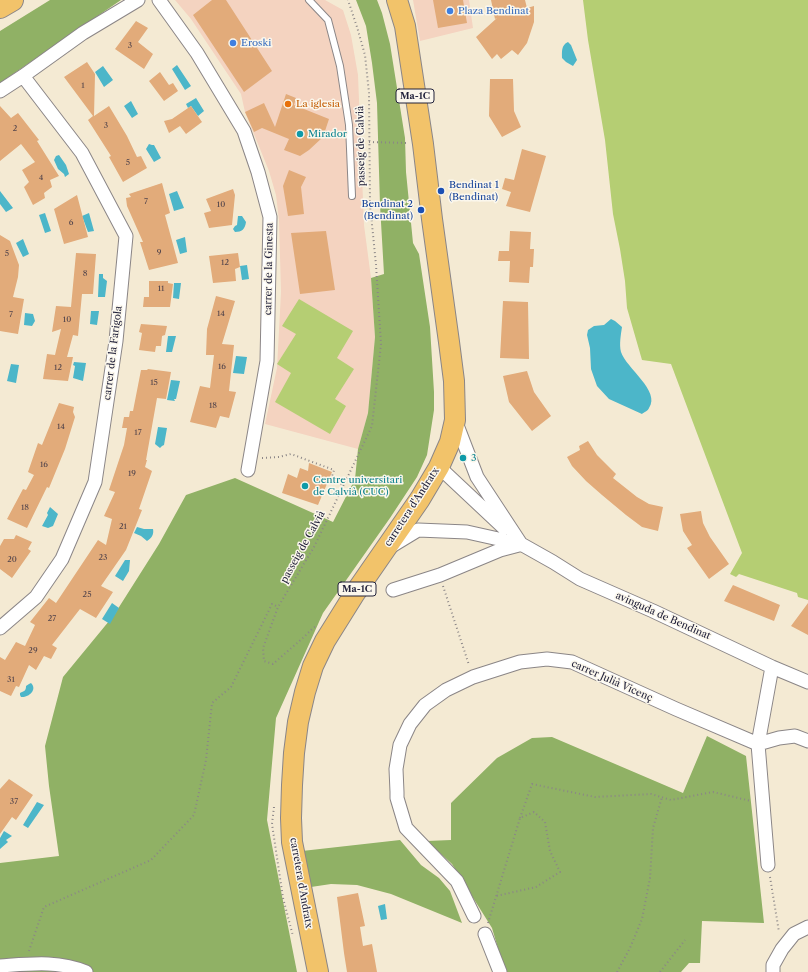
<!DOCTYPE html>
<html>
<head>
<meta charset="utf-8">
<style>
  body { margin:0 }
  canvas { display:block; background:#f4ead3 }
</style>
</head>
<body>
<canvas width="808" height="972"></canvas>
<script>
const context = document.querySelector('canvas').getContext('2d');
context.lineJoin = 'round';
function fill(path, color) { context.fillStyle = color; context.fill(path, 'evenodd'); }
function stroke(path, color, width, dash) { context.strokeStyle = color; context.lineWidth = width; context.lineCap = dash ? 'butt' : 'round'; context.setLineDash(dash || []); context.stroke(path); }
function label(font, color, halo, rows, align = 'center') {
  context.font = font + ' "Libre Caslon Text",serif'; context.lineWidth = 3; context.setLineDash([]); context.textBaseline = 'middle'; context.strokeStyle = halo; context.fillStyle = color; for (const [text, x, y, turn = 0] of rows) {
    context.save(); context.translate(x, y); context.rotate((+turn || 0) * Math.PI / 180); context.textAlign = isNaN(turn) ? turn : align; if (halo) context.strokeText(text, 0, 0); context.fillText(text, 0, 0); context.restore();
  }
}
fill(new Path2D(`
  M175,0h150l18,10 8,25 7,40 6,150 7,53 4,59 -7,76 -10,36 -93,-25 12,-56 4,-76 -2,-72 -3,-25 -7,-24 -24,-59 -4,-18 -50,-75z
  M413,0h56l4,28 -53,13z`), '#f4d3c0');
fill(new Path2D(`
  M583,0h225v600l-10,-3 -1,-4 -58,-19 -3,3 -6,-3 12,-21 -71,-189 -29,-4 -15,-52 -2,-27 -5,-32 -7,-35 -8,-74 -17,-100z
  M299,299l54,32 -16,27 17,11 -19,30 11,7 -16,28 -55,-32 16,-29 -14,-9 19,-30 -14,-8z`), '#b5ce73');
fill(new Path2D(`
  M50,0h71l-121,83v-52z
  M356,0h21l5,13 8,31 15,94 1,34 7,71 6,11 11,73 4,65v18l-7,45 -10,22 -27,41 -67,95 -47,105 -9,102 30,152h-297v-109l59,-7 -10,-70 -4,-40 18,-69 51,-62 45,-71 27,-49 49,-17 98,44 22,-43 3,-30 10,-36 7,-76 -4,-59 13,-4 -4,-69 -3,-102 -5,-40 -6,-37z
  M707,736l39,20 18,167 -62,-2 -2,42h-11l-8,9h-176l-13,-44 -40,-64 -25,-23 24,-1v-37l46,-45 35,-20 20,-1 131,56z
  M400,840l21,25 18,13 11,13 12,32 -71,-29 -34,-9 -26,-1 -20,3 -9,-36z`), '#90b165');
fill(new Path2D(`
  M568,42l3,3 6,15 -4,6 -7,-4 -4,-4c0,-6 -1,-13 6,-16z
  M177,65l14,21 -6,4 -13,-21z
  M103,66l10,14 -9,7 -9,-15z
  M196,98l8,13 -6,5 -7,-10 -3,2 -2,-4z
  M131,101l7,13 -6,4 -8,-12z
  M149,144l3,1h2l7,13 -7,4 -8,-13z
  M59,155l7,10 3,9 -4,3 -1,-3 -6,-5 -4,-9 2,-4z
  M0,191l13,17 -7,4 -6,-8z
  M177,191l7,17 -10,3 -5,-17z
  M45,213l6,18 -6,2 -6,-18z
  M89,213l5,18 -6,1 -6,-16z
  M238,216h4l4,6c-1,7 -4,10 -11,10l-2,-3 2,-3 2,-1z
  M185,237l2,15 -7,2 -4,-14z
  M23,239l6,15 -6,3 -7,-14z
  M247,265l2,14 -7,1 -2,-14z
  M99,274h4v4l4,3 -2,16h-7z
  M174,283h7l-2,16 -6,-1z
  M91,311h8l-2,14 -7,-1z
  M25,313l8,1 2,7 -3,5 -8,-1z
  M611,319l4,2 7,6c-1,7 -3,17 -1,25 5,16 40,39 28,56 -1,3 -5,4 -7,6l-33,-15 -12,-13 -6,-17 -1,-21 -3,-13 1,-5 6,-4 10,-1z
  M168,336h8l-4,16h-6z
  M236,356l11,1 -3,17 -11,-1z
  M74,362l12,1 -3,18 -10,-3 2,-12 -2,-1z
  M11,364l8,1 -3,18 -9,-2z
  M171,380l9,1 -4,18h-2l1,2 -8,-1z
  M158,427l9,1 -3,17 -2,1 -2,2 -5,-4z
  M50,507l8,7 -5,12 -5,2 -6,-2 6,-11 -1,-2z
  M137,527l7,2h9c1,5 -1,9 -6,12l-6,-5 -7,-3z
  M125,560h5l-1,11 -6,10 -8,-5z
  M112,603l7,5 -9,16 -8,-5z
  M31,683c7,7 -3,15 -10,14l-1,-2v-2c4,-2 6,-2 6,-7l3,-2z
  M37,802l7,3 -16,23 -5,-3z
  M4,831l8,5 -6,4 2,2 -8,7v-11z
  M385,904l2,15 -6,1 -3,-14z`), '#4cb6c9');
fill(new Path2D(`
  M212,0h14l46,71 -28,21 -51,-77z
  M433,0h30l4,23 -29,5z
  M491,0h34l2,8 7,-2v16l-7,21 -9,12 -6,-5 -11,9 -4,-5 -5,5 -16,-22 21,-19 -2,1z
  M136,21l12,7 -10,14 15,12 -9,15 -29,-20z
  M87,62l8,12 -1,42 15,-10 18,30 10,21 4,-1 6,12 -24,14 -14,-25 2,-1 -23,-36 5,-4 -29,-39z
  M160,72l9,13 4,-2 5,8 -14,10 -15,-20z
  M490,79h23l1,32 7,16 -19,10 -13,-21z
  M286,94l10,4 -2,7 35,14 -6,18 -14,13 -9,6 -16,-6 5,-11 -27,-11 -8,4 -9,-20 19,-9 11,24z
  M0,106l11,12 7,-5 21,27 -2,1 22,35 -9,4 2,7 -8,6 1,5 -12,7 -9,-18 5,-5 -7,-12 13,-8 -14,-18 -21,17z
  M191,106l11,16 -16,12 -6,-8 -11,7 -5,-12 8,-2z
  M522,149l24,7 -16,56 -24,-6 5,-14 -9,-3 3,-11 9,2z
  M289,170l17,7 -5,10 3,27 -16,2 -5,-30z
  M162,183l8,30 -5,2 13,48 -29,7 -9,-28h3l-16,-36 -1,-8 5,-1 -2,-3z
  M233,189l2,6 -3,30 -23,3 -5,-15 7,-2 -5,-12z
  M77,195l11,42 -24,7 -10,-35z
  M326,231l9,59 -35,4 -9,-61z
  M510,231l21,1 -1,17h4l-1,18h-3l-1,16 -20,-1 1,-21h-12l1,-10h10z
  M0,235l10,6 9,24 -1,12 -5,20 11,2 -6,35 -18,-3z
  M76,253l20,1 -3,40h-11l-4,42 -5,-1 -6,22h6l-5,24 -25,-2 4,-25 8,1 6,-26 -9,3 4,-26 15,1z
  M238,253l2,14 -5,2 1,12 -23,2 -4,-27z
  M149,281h19v2l5,1 -3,23h-27l1,-10h5z
  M216,296l19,5 -13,43 12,1 -5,46 7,1 -7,26 -9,-2 -4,12 -26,-6 10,-36 10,2 4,-33h-8l1,-26z
  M503,301l25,1 1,57 -29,-1z
  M141,324l26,2 -2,9 -3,1 -1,10h-5l-1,6 -16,-2 3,-17 -3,-1z
  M148,369l23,3 -5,27 -9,-1 -11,62h1l-2,7 7,4 -13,38 3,1 -16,40 -25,36 12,6 -17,26 -16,-9 -28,36 5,3 -6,11 -7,-3 -8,14 -7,-5 -10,22 -3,-1 -5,10 -11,-5v-34l5,3 11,-18 9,4 10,-21 -5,-3 19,-24 7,5 42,-63 8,5 6,-26 -8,-3 11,-24 -6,-2 15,-45 3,-17h-5l2,-11h5l1,-6h3l8,-41h6z
  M527,371l7,21 17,24 -19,15 -23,-29 -6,-26z
  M59,403l15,4 -1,5 2,5 -10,32 -16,39 -2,-1 -20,41 -20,-9 16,-30 3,1 8,-15 -6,-3 10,-29 4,2z
  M588,441l9,14 19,19 -3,4 24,19 12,7 14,3 -5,24 -16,-4 -16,-12 -24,-20 -16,-14 -14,-15 -5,-9 13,-7 -1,-4z
  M309,463l23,9 -14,33 -36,-12 6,-19 9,4 3,-10 8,3z
  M701,511l2,12 7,14 19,27 -20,15 -22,-31 5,-3 -9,-14 -3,-17z
  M16,535l16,7 -4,7 3,2 -19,27 -12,-9v-23l4,-7h10z
  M733,585l47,20 -6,16 -50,-20z
  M808,603v32l-17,-9z
  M9,779l24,16 -17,25 -4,-3 -12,17v-45z
  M358,893l7,33 -5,1 3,19 9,-2 5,28h-30l-3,-19 -7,-56z`), '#e2ab7a');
const service = new Path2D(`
  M309,0l19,20 12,46 9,59 3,71`);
const minor = new Path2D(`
  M159,0l38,53 47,78 14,41 12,45 -3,144 -19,109
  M0,91l23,-15 60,-43 55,-33
  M455,420l22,57 44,67
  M439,467l65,61
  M390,547l28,-17 49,2 54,12 32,18 27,17 73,32 119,56 36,15
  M393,590l47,-15 60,-25 19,-5
  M0,628l36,-31 26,-38 33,-77 21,-141 10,-105 -44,-83 -59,-77
  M768,865l-10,-121 14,-77
  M474,916l-17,-35 -51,-53 -9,-30v-6l-1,-23 4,-24 10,-21 15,-19 21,-15 27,-13 47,-15 27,-3 25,3 104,47 82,35 21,-6 16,-2 13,5
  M485,934l15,38
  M0,966c29,-2 58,-6 86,6
  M773,972v-7l9,-16 12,-15 14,-7`);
const primary = new Path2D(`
  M318,972l-26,-130 -1,-24 1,-33 2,-32 4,-31 7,-30 8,-26 12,-25 30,-48 65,-94 19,-32 11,-25 5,-22 -1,-39 -5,-39 -17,-123 -9,-75 -18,-118 -8,-26`);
const motorway = new Path2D(`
  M0,7l12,-7`);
stroke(service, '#8b8687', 8);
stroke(minor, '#8b8687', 15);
stroke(primary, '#8b8687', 22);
stroke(motorway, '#8b8687', 24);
stroke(new Path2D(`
  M369,142l39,1
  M262,458l17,-1 12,-3 43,16 -3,10 13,5
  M443,586l26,79
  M315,627l-2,1 -9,9 -31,27 -9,-3 -1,-13 15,-41 36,-60 58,-121 9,-82 -5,-79 -6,-61 -1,-111 -4,-38 -8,-28 -9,-27
  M274,807l-2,17 11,74 10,38
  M520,818l12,-34 63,13 56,-3 20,6 42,-8 38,9
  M770,877l9,55
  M488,923l32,-105 14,-6 11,10 5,29 10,21 -24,15 -40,9
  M29,951l15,-44 107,-47 43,-45 12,-55 6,-57 19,-16 41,-83 6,3
  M617,972l13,-24 12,-29 8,-41 3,-50 9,-31
  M660,972l25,-32`), '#8b8687', 2, [1, 3]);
stroke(service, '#fff', 6);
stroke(minor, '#fff', 13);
stroke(primary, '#f2c36a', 20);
stroke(motorway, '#f2c36a', 22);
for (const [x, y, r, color] of [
  [450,11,4,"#3f7fe0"],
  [233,43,4,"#3f7fe0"],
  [288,104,4,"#e8710a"],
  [300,134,4,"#0f9aa8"],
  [441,191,4,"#1a4fb4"],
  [421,210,4,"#1a4fb4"],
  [463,458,4,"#0f9aa8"],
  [305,486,4,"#0f9aa8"]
]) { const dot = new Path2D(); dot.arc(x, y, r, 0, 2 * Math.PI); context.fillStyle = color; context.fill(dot); stroke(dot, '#fbf7ec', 1.5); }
label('8px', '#52444b', null, [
  ["3",130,46],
  ["1",83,86],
  ["3",106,126],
  ["2",15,129],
  ["5",128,163],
  ["4",41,178],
  ["7",146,202],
  ["10",221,205],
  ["6",71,223],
  ["9",159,253],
  ["5",7,254],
  ["12",225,263],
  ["8",85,274],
  ["11",161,289],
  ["14",221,314],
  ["7",11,315],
  ["10",67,320],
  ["16",222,367],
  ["12",58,368],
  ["15",154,383],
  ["18",213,406],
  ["14",61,427],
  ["17",138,433],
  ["16",44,465],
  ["19",132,474],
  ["18",25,508],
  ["21",123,527],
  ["23",103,558],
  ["20",12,560],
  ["25",87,595],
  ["27",52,619],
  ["29",33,651],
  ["31",11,680],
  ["37",14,802]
]);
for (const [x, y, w] of [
  [415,96,38],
  [357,589,38]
]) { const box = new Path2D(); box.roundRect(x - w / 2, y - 7, w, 14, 3); context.fillStyle = '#fbf7ec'; context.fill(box); stroke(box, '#22223b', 1); }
label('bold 9px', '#22223b', null, [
  ["Ma-1C",415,96],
  ["Ma-1C",357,589]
]);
label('10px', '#366cbe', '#fbf7ec', [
  ["Plaza Bendinat",458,11],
  ["Eroski",241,43]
], 'left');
label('10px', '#c56008', '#fbf7ec', [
  ["La iglesia",296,104]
], 'left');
label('10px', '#0d838f', '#fbf7ec', [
  ["Mirador",308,134],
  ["3",471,458],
  ["Centre universitari",313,480],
  ["de Calvià (CUC)",313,492]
], 'left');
label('10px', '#22223b', '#fbf7ec', [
  ["passeig de Calvià",361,146,-91],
  ["carrer de la Ginesta",269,269,-89],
  ["carrer de la Farigola",113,353,-83],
  ["carretera d'Andratx",412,507,-57],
  ["passeig de Calvià",303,547,-61],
  ["avinguda de Bendinat",663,616,24],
  ["carrer Julià Vicenç",612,681,24],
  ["carretera d'Andratx",301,883,80]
]);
label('10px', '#164399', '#fbf7ec', [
  ["Bendinat 1",449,185],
  ["(Bendinat)",449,197],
  ["Bendinat 2",413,204,"right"],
  ["(Bendinat)",413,216,"right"]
], 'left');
</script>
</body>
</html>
